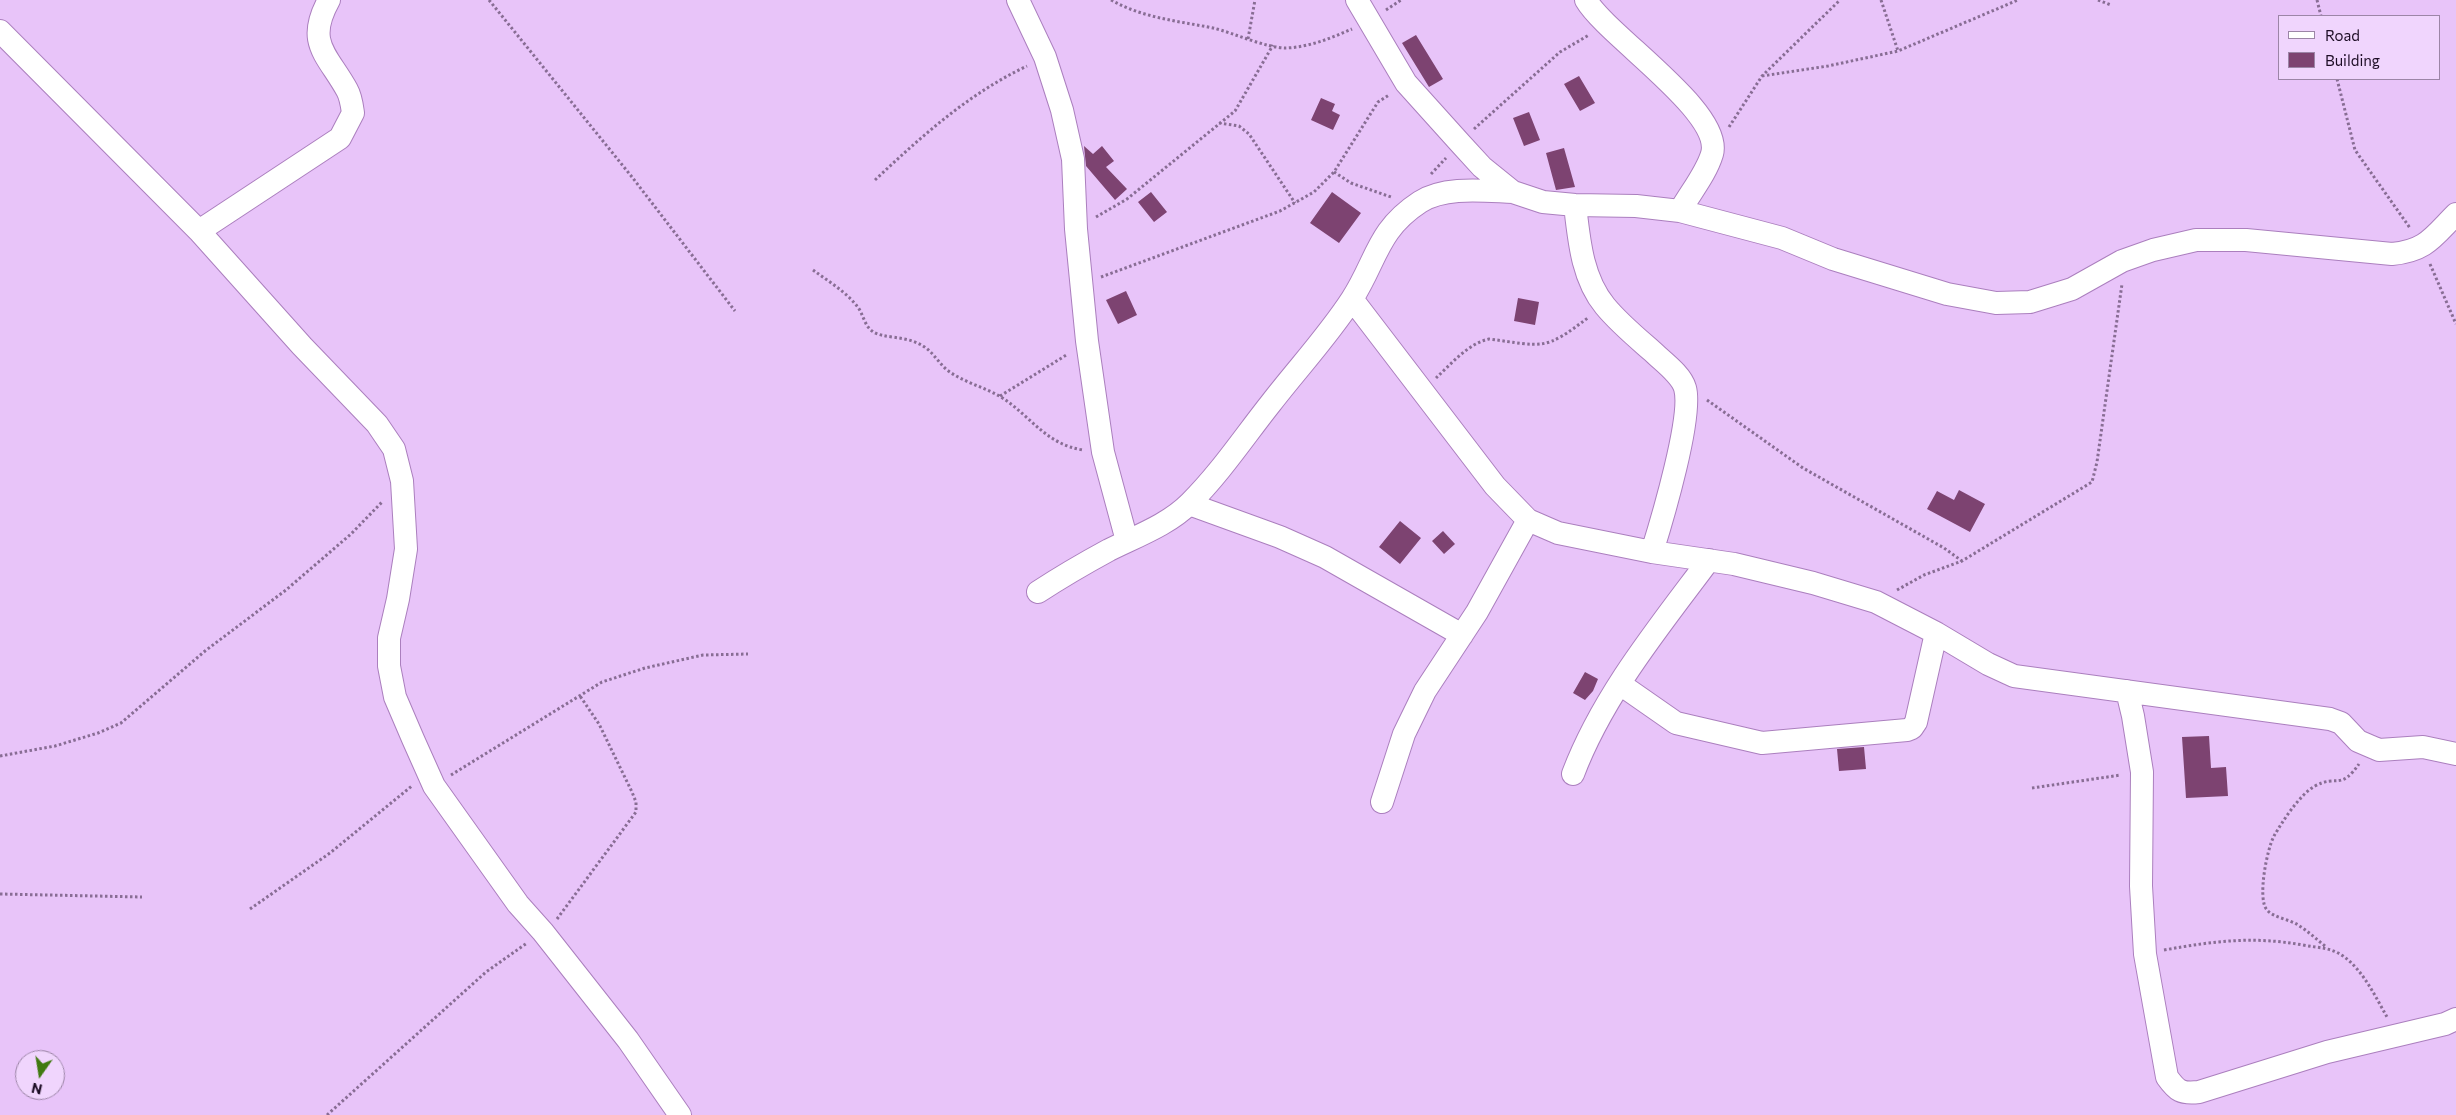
<!DOCTYPE html>
<html>
<head>
<meta charset="utf-8">
<style>
  body { margin:0 }
  #map { position:relative; width:2456px; height:1115px; overflow:hidden; background:#e8c4f9; font-family:Commissioner,sans-serif }
  canvas { display:block }
  .legend { position:absolute; left:2278px; top:15px; width:162px; height:65px; box-sizing:border-box; background:#f0d5fd; border:1px solid #9c85a7; margin:0; padding:6px 9px; list-style:none; font-size:15px; color:#1d0d25 }
  .legend li { display:flex; align-items:center; gap:10px; height:25px }
  .legend b { width:25px; border:1px solid #9c85a7 }
  .north { position:absolute; left:15px; top:1050px; width:50px; height:50px; box-sizing:border-box; background:#f0d5fd; border:1px solid #9c85a7; border-radius:50%; rotate:193deg; font-size:14px; font-weight:700; line-height:20px; text-align:center; color:#1d0d25 }
  .north::after { content:''; display:block; margin:auto; width:18px; height:22px; background:#417a11; clip-path:polygon(50% 0,100% 100%,50% 72%,0 100%) }
</style>
</head>
<body>
<div id="map">
<canvas width="2456" height="1115"></canvas>
<ul class="legend">
<li><b style="height:6px;background:#fff"></b>Road</li>
<li><b style="height:14px;background:#7d4371"></b>Building</li>
</ul>
<div class="north">N</div>
</div>
<script>
const context = document.querySelector('canvas').getContext('2d');
context.lineJoin = 'round';
function fill(path, color) { context.fillStyle = color; context.fill(path, 'evenodd'); }
function stroke(path, color, width, dash) { context.strokeStyle = color; context.lineWidth = width; context.lineCap = dash ? 'butt' : 'round'; context.setLineDash(dash || []); context.stroke(path); }
fill(new Path2D(`
  M1416,35l27,44 -14,8 -27,-44z
  M1579,76l16,27 -15,8 -16,-27z
  M1321,98l14,6 -3,7 8,4 -7,15 -22,-10z
  M1529,112l11,28 -16,6 -11,-28z
  M1084,146l9,8 9,-8 12,15 -8,6 21,22 -12,11 -29,-34z
  M1564,148l11,39 -19,3 -10,-37z
  M1151,192l16,20 -13,10 -16,-20z
  M1332,192l29,21 -22,30 -29,-20z
  M1126,291l11,24 -19,9 -12,-24z
  M1518,298l21,4 -4,23 -21,-4z
  M1959,490l26,14 -15,28 -43,-23 10,-18 17,9z
  M1400,521l21,17 -21,26 -21,-17z
  M1443,531l12,13 -11,10 -12,-13z
  M1585,672l13,7 -5,12 -8,9 -12,-7z
  M2209,736l2,32 15,-1 2,29 -42,2 -4,-61z
  M1864,747l2,22 -27,2 -2,-22z`), '#7d4371');
const minor = new Path2D(`
  M1018,0l27,57 17,53 11,49 3,70 11,112 16,111 24,89
  M1357,0l49,83 54,60 22,24 31,25 30,10 32,3 61,1 44,5 102,27 51,21 114,35 49,9 34,-1 42,-13 50,-28 31,-11 43,-10h50l146,14c34,-3 41,-17 64,-40
  M1586,0c21,36 138,112 126,154 -6,20 -22,39 -32,57
  M0,31l199,200 103,115 75,78 17,25 8,32 4,68 -8,50 -9,39v28l6,31 18,42 21,47 84,118 25,28 85,108 52,75
  M1575,205c4,35 7,73 30,101 14,17 31,31 47,45 10,10 29,23 33,37 8,28 -23,132 -33,164
  M199,231l141,-93 13,-25c-1,-7 -2,-16 -6,-23 -20,-36 -42,-47 -18,-90
  M1352,299l143,187 33,34 30,13 94,19 82,12 79,19 63,19 60,31 52,31 26,12 316,43 11,4 17,18 21,9 44,-3 33,7
  M1189,504l91,33 45,20 137,78
  M1038,592c23,-15 47,-29 71,-42 28,-14 59,-25 81,-47 31,-31 54,-66 81,-100 27,-35 57,-67 81,-104 25,-39 25,-69 68,-97 25,-16 64,-11 93,-10
  M1620,684l56,39 86,20 145,-13 5,-2 4,-6 20,-89
  M2127,691l6,25 9,56 -1,114 4,68 22,123c10,14 14,17 32,15l128,-40 118,-28 11,-5
  M1573,774c30,-79 86,-147 136,-214
  M1382,802l22,-68 21,-43 52,-79 51,-92`);
stroke(minor, '#ab7fbe', 24);
stroke(new Path2D(`
  M489,0l143,177 103,134
  M1111,0c32,18 67,21 102,28 21,5 53,20 73,20 24,-1 45,-10 66,-19
  M1881,0l17,51
  M2098,0l13,5
  M2317,0l4,16
  M1386,10l15,-10
  M1248,39l7,-39
  M1762,76l66,-10 70,-15 120,-51
  M2337,79l18,71 55,78
  M1219,123l20,3 10,8 46,69
  M1729,127l33,-51 78,-76
  M1474,129l86,-77 29,-17
  M1334,172l17,11 40,14
  M1431,174l15,-16
  M875,180c47,-44 93,-86 152,-114
  M1096,217l31,-18 108,-88 38,-66
  M2430,264l26,60
  M813,270c15,11 32,21 44,36 6,7 7,19 15,25 10,8 34,4 51,15 10,6 15,16 24,24 16,12 37,17 54,27 30,19 44,47 82,53
  M1101,277l179,-66 34,-19 20,-20 44,-70 11,-7
  M1436,378c15,-14 33,-35 53,-39 55,7 54,13 100,-22
  M1000,396l68,-42
  M1707,400l96,68 141,80 18,13
  M1897,590l27,-15 38,-14 130,-79 5,-20 25,-178
  M0,756l55,-10 43,-13 23,-10 84,-72 81,-61 65,-56 32,-33
  M451,775l151,-93 43,-14 58,-13 45,-1
  M2032,788l89,-13
  M0,894l142,3
  M250,909l80,-56 83,-68
  M557,919l79,-107v-10l-4,-10 -33,-68 -19,-28
  M2325,946c-9,-7 -17,-15 -27,-21 -9,-6 -24,-7 -31,-15 -10,-11 0,-61 7,-74 8,-14 26,-42 41,-50 22,-12 25,5 44,-22
  M2164,950c51,-9 88,-14 139,-5 15,3 27,2 40,11 20,14 32,40 44,61
  M327,1115l159,-143 41,-29`), '#886d94', 3, [2.5, 2.5]);
stroke(minor, '#fff', 22);
</script>
</body>
</html>
